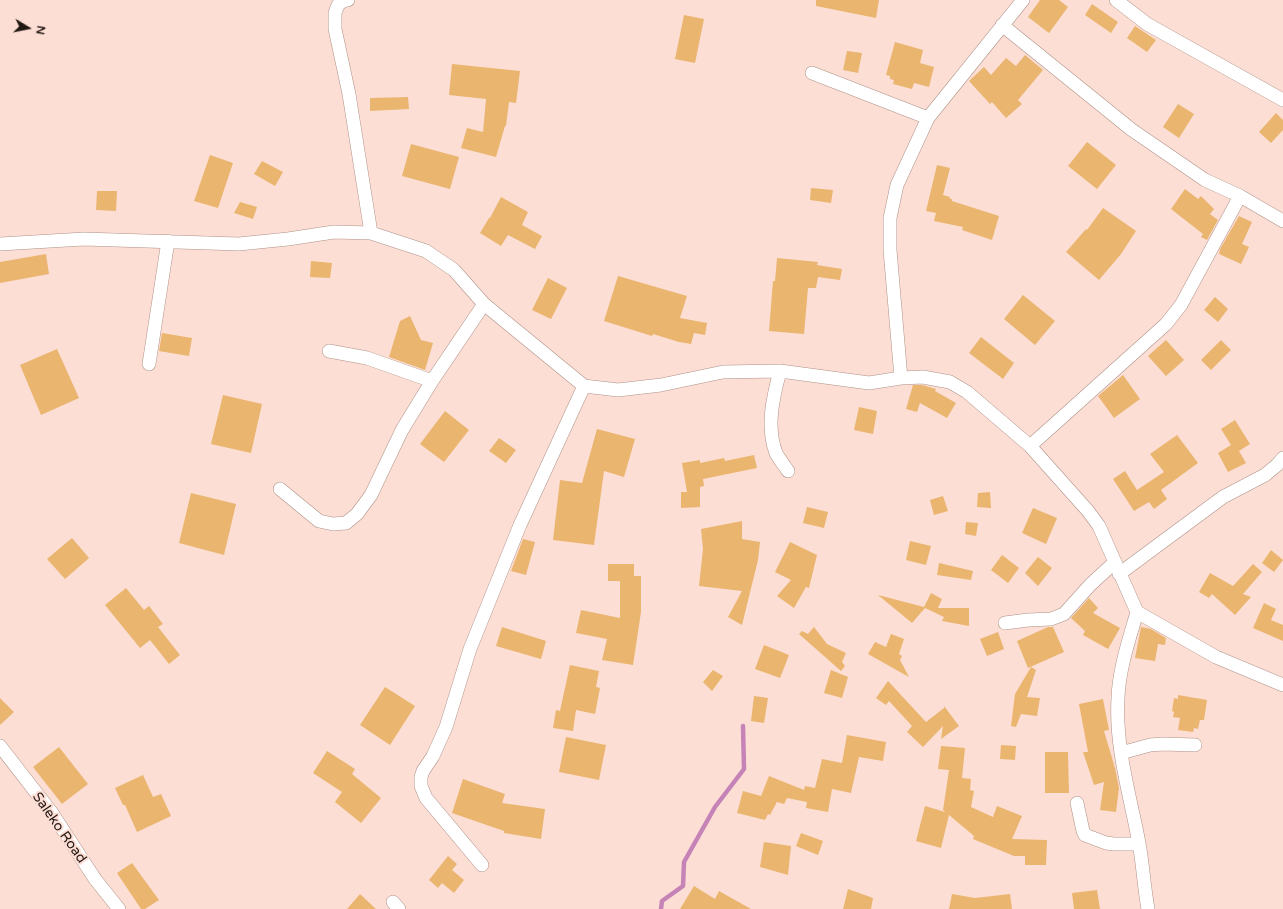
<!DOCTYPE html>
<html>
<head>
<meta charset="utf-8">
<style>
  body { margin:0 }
  #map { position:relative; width:1283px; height:909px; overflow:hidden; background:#fdded4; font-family:"Varela Round",sans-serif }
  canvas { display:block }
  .north { position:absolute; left:8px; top:8px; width:40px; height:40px; -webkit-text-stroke:3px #fdded4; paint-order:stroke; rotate:100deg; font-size:11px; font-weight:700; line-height:16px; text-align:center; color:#211713 }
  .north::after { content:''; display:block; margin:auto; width:14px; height:18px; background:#211713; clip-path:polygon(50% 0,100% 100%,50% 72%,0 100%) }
</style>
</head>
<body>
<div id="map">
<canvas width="1283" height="909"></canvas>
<div class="north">N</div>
</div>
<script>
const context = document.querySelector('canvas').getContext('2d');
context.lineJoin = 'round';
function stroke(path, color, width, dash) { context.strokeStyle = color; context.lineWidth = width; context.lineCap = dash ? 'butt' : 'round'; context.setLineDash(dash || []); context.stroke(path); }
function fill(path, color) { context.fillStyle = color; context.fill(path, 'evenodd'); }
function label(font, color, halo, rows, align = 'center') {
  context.font = font + ' "Varela Round",sans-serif'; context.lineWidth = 4; context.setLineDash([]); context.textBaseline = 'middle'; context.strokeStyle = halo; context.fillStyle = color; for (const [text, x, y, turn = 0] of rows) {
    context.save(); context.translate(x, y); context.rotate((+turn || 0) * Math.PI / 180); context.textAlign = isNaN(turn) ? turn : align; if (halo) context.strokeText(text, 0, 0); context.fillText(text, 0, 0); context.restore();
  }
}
stroke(new Path2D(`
  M661,909l1,-8 21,-15 1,-24 31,-55 29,-38 -1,-43`), '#c583b7', 4.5);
fill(new Path2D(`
  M816,0h63l-3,18 -60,-12z
  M1040,0h19l9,7 -19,26 -21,-16z
  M1092,4l26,18 -7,11 -26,-18z
  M684,15l20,4 -9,44 -20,-4z
  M1135,26l21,14 -9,12 -20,-14z
  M895,42l28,8 -3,13 14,4 -5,20 -15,-4 -2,6 -19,-5 1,-4 -4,-1v-3l-4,-1z
  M847,51l15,2 -4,20 -15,-3z
  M1025,55l18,15 -25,30 4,4 -16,14 -14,-16 -2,2 -21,-23 15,-14 7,8 15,-17 10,8z
  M452,64l68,7 -4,32 -7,-1 -3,24h-1l-9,31 -35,-9 6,-20 16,4 3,-33 -37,-4z
  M408,97l1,12 -39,2v-13z
  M1178,104l16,10 -15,24 -16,-11z
  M1276,113l7,7v10l-12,13 -12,-11z
  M1087,142l29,23 -19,24 -29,-23z
  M411,144l48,13 -9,32 -48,-13z
  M210,155l23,8 -15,45 -24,-7z
  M262,161l21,11 -8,14 -21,-12z
  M937,165l13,3 -7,27 7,2v2h2v2l47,15 -7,24 -30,-10 1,-3 -29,-6 2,-8 -10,-2z
  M811,188l22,2 -2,13 -21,-3z
  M1185,189l13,10 3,-3 13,13 -4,5 8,6 -11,20 -6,-3 2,-3 -32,-25z
  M97,191h20l-1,20 -20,-1z
  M501,197l27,15 -6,13 20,11 -7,13 -27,-14 -7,11 -21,-13 9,-15h1z
  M240,202l17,5 -4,12 -19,-6z
  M1103,208l33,23 -15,23 -22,26 -33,-28 20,-23 1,1z
  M1239,216l13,6 -10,22 7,3 -8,17 -22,-10 1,-5z
  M46,254l3,20 -49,9v-21z
  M777,258l41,4 -1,3 25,4 -2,11 -22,-3 -2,11h-8l-4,46 -35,-3 4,-50h2z
  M311,261l21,2 -2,15 -20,-1z
  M618,276l69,20 -7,22 27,5 -2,12 -11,-2 -3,11 -12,-2 -26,-8 -1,2 -48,-15z
  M548,278l19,10 -16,31 -19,-9z
  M1023,295l32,26 -20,24 -31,-26z
  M1215,297l13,12 -10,13 -14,-12z
  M410,316l11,24 12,3 -8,27 -36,-13 11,-36z
  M162,333l30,5 -3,18 -30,-5z
  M981,337l33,26 -11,16 -34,-26z
  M1166,340l18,20 -18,16 -18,-20z
  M1221,340l10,10 -20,20 -10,-10z
  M57,349l22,49 -38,17 -21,-50z
  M1123,375l17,24 -26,19 -16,-22z
  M913,385h9l14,4 -1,2 21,12 -9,15 -27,-15 -3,9 -11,-3z
  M223,395l39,9 -11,49 -40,-9z
  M859,407l18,4 -4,23 -19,-4z
  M445,411l24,19 -25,32 -24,-18z
  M1235,420l15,24 -11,7 7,12 -18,9 -10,-19 13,-8 -10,-16z
  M597,429l38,10 -11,38 -20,-6 -10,74 -41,-5 7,-60 22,3z
  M1177,435l21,28 -37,27 6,9 -13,10 -5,-7 -15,9 -21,-32 12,-8 12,19 27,-18 -14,-18z
  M499,438l17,12 -10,13 -17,-12z
  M754,455l3,13 -54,11 1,7 -4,1v20l-19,1v-16h6l-5,-29 18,-3v3l24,-5 1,3z
  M990,492l1,16 -14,-1 1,-14z
  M191,493l45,11 -12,51 -45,-12z
  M943,496l5,15 -14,4 -4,-15z
  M807,507l21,5 -4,16 -21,-5z
  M1033,508l24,10 -11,26 -24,-11z
  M742,521v18l18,3 -2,18 -16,65 -14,-8 14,-26 -43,-5 4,-37 -2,-20z
  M966,522l12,1 -2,13 -11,-2z
  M72,538l17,20 -24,21 -18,-20z
  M523,539l12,3 -9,33 -15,-4z
  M910,541l21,5 -5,19 -20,-5z
  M790,542l27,13 -8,33 -3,-1 -12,21 -17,-12 14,-16 -16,-8z
  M1271,550l12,10 -9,12 -12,-9z
  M1002,555l17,13 -11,15 -17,-13z
  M1038,557l14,11 -14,18 -13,-13z
  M939,563l34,8 -2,9 -34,-5z
  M608,564h26v12h7v36l-8,53 -31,-5 5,-21 -31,-6 5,-23 39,8v-37h-12z
  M1253,564l9,8 -19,22 8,3 -16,18 -23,-21 -3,4 -10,-6 11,-19 23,13z
  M126,588l18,22 5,-4 14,18 -5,3 22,28 -11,9 -19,-24 -10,8 -35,-43z
  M931,593l11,6 -4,9h31v18l-27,-5 2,-4 -19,-9 -13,15 -34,-28 46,12z
  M1089,598l9,10 -5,5 27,15 -12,21 -25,-14 2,-4 -14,-13z
  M1264,603l12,6 -5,11 12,5v16l-30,-13z
  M502,627l44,14 -5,18 -45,-13z
  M814,627l13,17 19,9 -4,9 3,4 -4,5 -42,-37 3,-3 6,3z
  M1048,627h5l11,25 -36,16 -11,-27z
  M1141,627l10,2 15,9 -1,7 -7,-1 -3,17 -20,-3z
  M998,632l6,17 -17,7 -7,-17z
  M891,634l13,5 -5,15 3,2 -2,4 9,17 -41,-23 7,-12 11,5z
  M764,645l25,10 -9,23 -25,-9z
  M570,665l29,6 -3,16 4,1 -5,26 -19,-4 -3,21 -20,-3 3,-18 4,1z
  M1031,667l5,3 -9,27 13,1 -3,18 -16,-2 -5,13 -5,-1 4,-32z
  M713,670l10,6 -11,15 -9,-9z
  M831,670l17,7 -6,21 -18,-5z
  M888,681l38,41 18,-14v-2l15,20 -18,13 2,-13 -20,21 -16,-15 5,-6 -23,-25 -3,4 -10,-7z
  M385,687l30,19 -25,39 -30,-20z
  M1178,695l29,5 -3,20h-4l-2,9 -4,-1 -1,4 -15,-2 2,-12 -7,-1 1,-5 -2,-1 2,-13 4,1z
  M754,696l14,2 -4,25 -13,-2z
  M0,698l14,14 -14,13z
  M1103,699l6,31 -5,1 11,37 4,20 -3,24 -16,-2 4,-28 -10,3 -11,-33h5l-9,-48z
  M847,735l39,7 -3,19 -24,-4 -8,36 -19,-4 -4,23 -22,-4 1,-6 -20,-4 -3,6 -7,-2 -7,13 -2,-1 -3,6 -28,-7 6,-22 18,5 8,-20 35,14 1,-4 10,2 7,-29 20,4z
  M566,737l40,8 -7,35 -40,-8z
  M1001,745l15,1 -1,14 -15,-1z
  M941,746l24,2 -3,30 9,1 -1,11 4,1 -3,16 22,10 4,-11 25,10 -10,23 35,1 -1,25h-21v-9h-11l-41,-17 1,-3 -25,-21 -8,33 -25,-7 9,-35 20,6 -2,-2 6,-40 -11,-1z
  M59,747l29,37 -26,20 -29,-37z
  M327,751l28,18 -3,5 29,24 -20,25 -26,-21 7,-10 -29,-19z
  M1045,752h23l1,41h-24z
  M143,775l10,22 8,-3 10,22 -34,16 -12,-27h-2l-8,-17z
  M463,779l42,15 -3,9 43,6 -4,30 -37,-6v-2l-52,-18z
  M801,833l22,8 -5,14 -22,-9z
  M764,842l27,4 -3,29 -28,-8z
  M448,856l9,8 -5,6 12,10 -10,13 -12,-10 -4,5 -9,-8z
  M132,863l27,37 -14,9h-4l-24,-36z
  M694,886l21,13 4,-8 32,18h-71z
  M848,889l25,9 -2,11h-28z
  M1097,890l3,19h-26l-2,-16z
  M360,894l16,15h-29z
  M952,894l23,4 35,-4 2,15h-63z`), '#eab56f');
const street = new Path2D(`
  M348,0l-5,1 -5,4 -3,8v16l14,65 22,139
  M1116,0l31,24 136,76
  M1002,25l130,105 73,50 35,16 -59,109 -15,19 -136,122
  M812,73l116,45
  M1240,196l43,25
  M0,244l84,-5 155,5 49,-5 46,-7 37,1 55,18 28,19 30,34 100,82 34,4 43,-5 62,-13 57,-1 89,12 32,-5 22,-1 27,5 17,10 63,54 58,65 11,15 38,86 79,45 67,28
  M329,351l38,7 65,23
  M149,364l19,-123
  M780,371c-7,26 -14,56 -4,82 3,6 8,12 12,18
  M901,378l-11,-128v-32l7,-33 31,-67 95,-118
  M280,489l39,32 14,3 13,-1 11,-9 14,-19 31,-65 30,-49 52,-77
  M1119,574l104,-77 42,-22 12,-10 6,-7
  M1137,612c-8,28 -18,57 -19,86 -3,49 12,97 21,145 4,22 5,44 9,66
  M1005,623l23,-3 23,-1 13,-5 26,-29 25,-23
  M0,746l52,67 43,66 24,30
  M1121,753l29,-8 13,-1 32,1
  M1077,803l6,28 2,4 21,8 8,1h25
  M482,865l-56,-67 -5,-12v-9l2,-6 10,-15 13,-29 24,-78 50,-124 64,-139
  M393,902l6,7`);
stroke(street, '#ad9187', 14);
stroke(street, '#fff', 13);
label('14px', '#211713', '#fdded4', [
  ["Saleko Road",59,828,55]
]);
</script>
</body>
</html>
